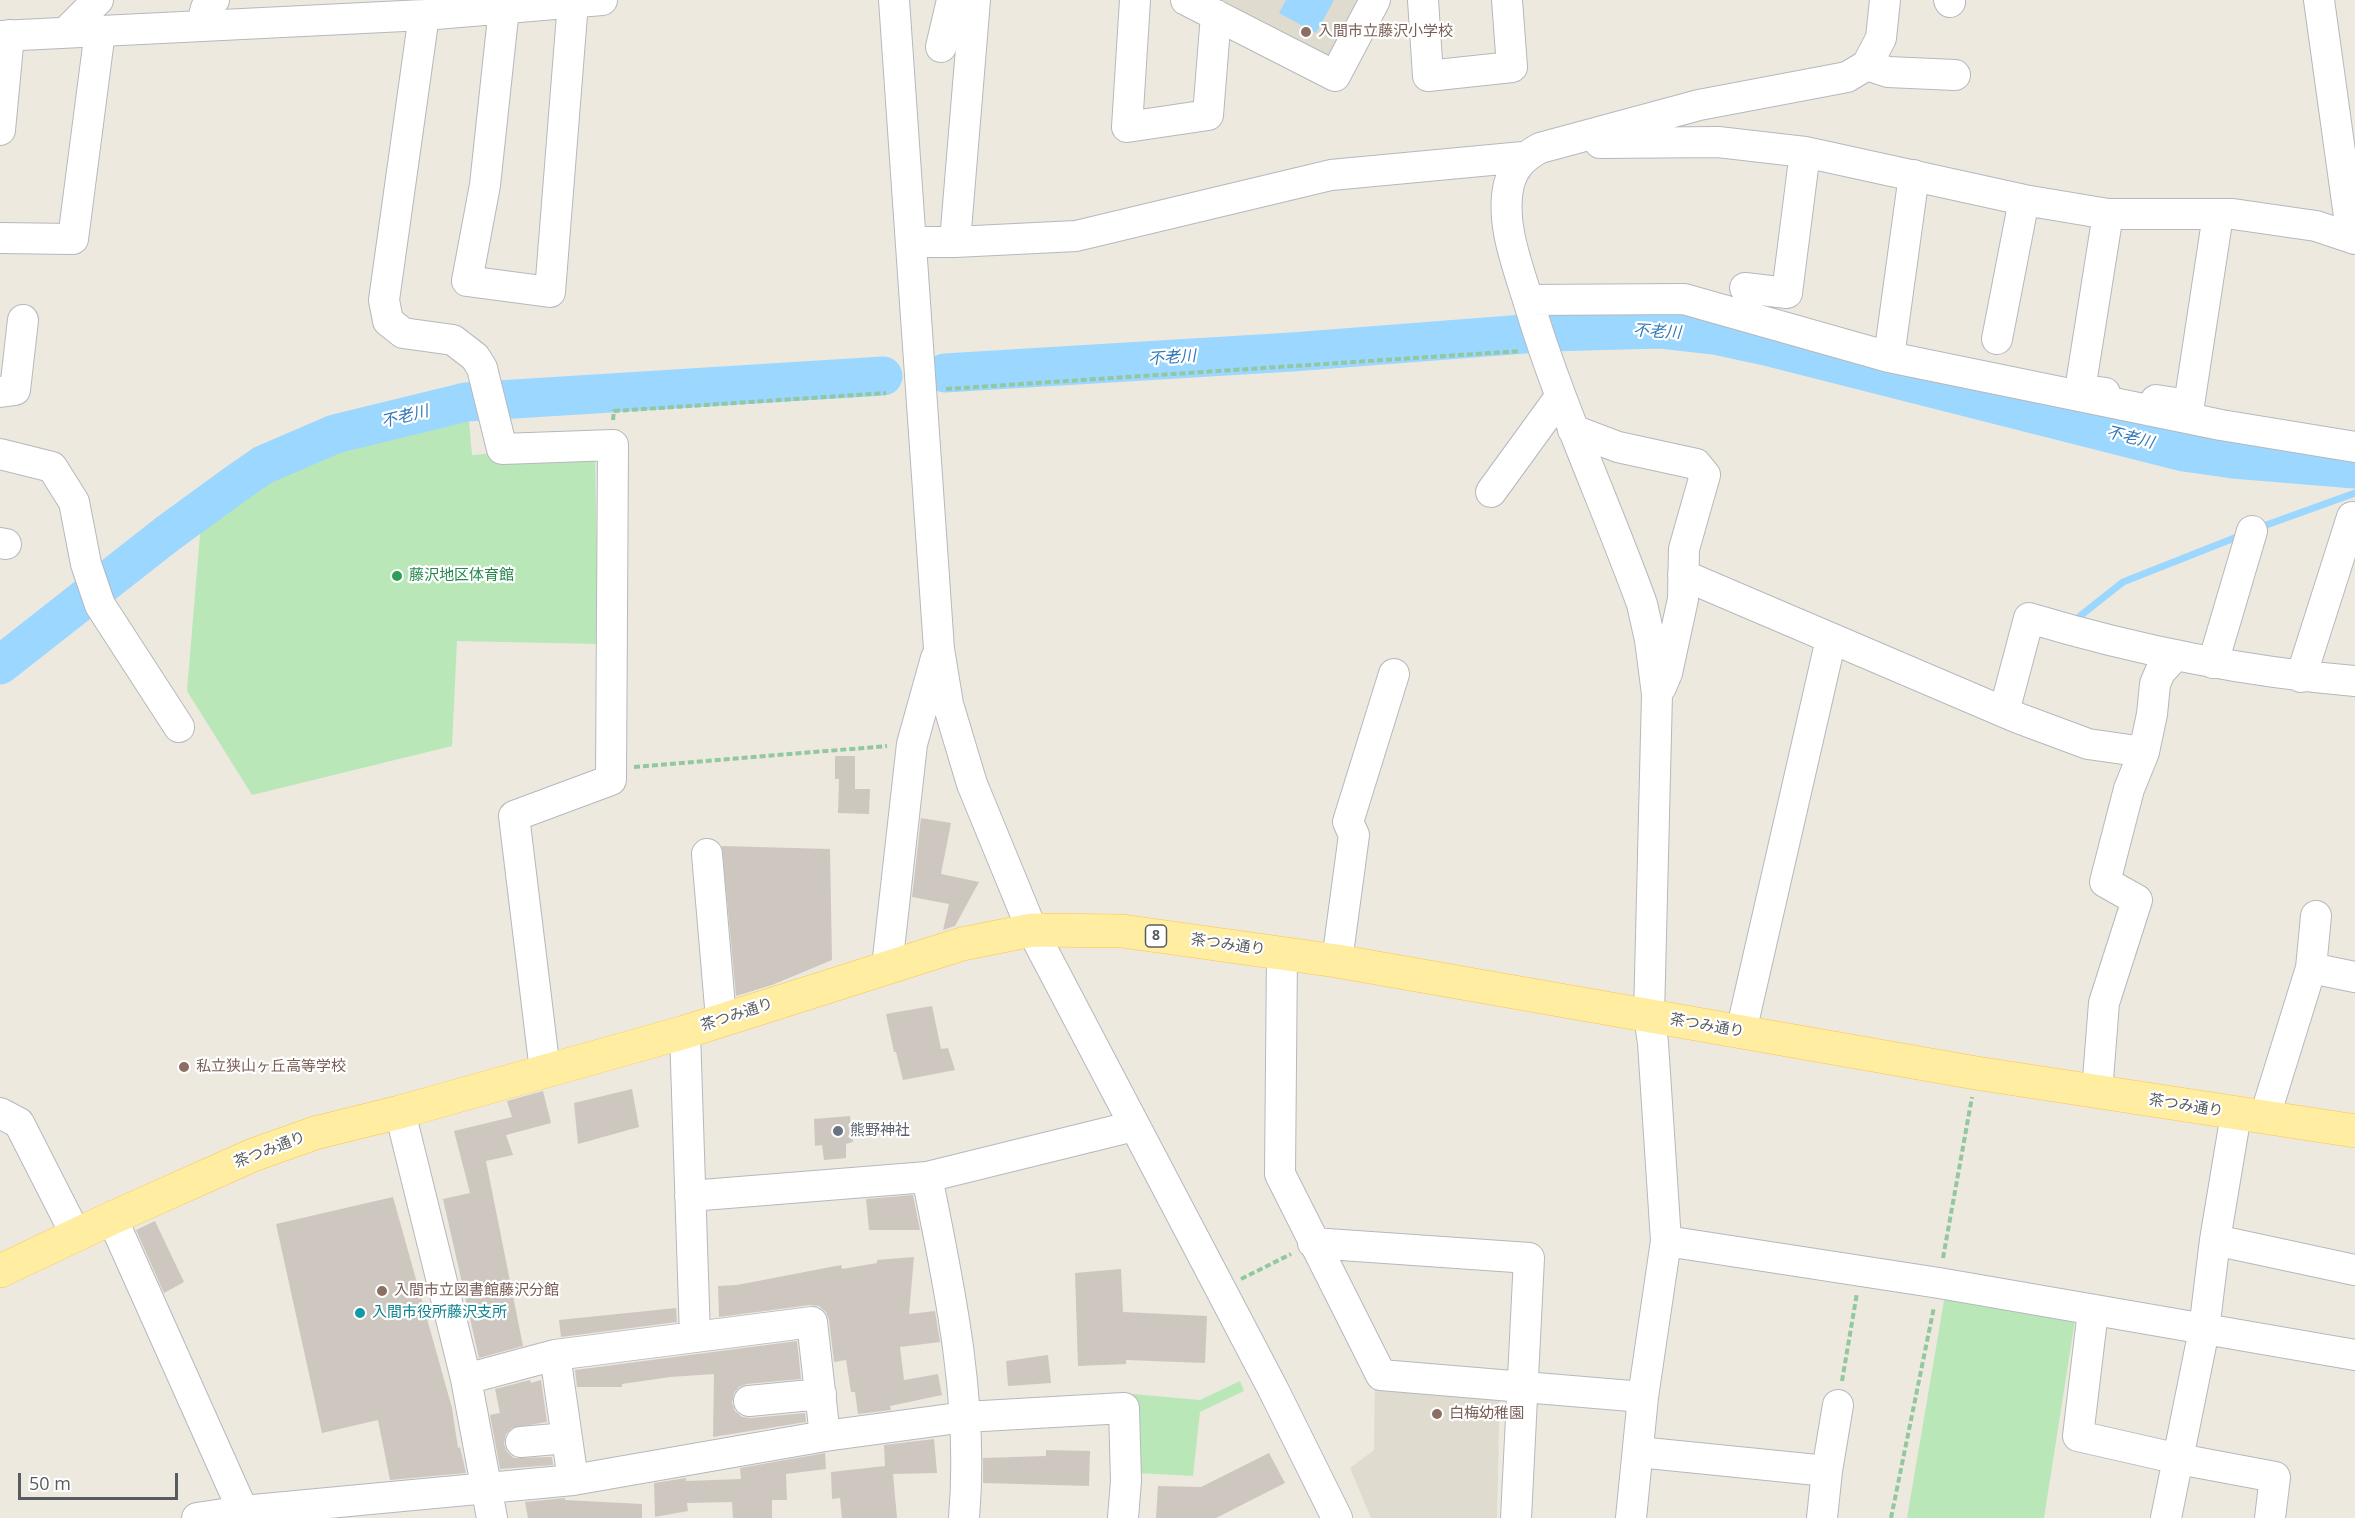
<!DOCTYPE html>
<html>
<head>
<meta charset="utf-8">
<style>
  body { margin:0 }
  #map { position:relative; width:2355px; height:1518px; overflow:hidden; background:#ede9df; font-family:"Open Sans",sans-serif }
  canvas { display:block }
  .scale { position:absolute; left:18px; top:1473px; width:160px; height:27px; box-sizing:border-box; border:3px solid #585c61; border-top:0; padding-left:8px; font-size:18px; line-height:21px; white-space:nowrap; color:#585c61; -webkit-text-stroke:4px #fff; paint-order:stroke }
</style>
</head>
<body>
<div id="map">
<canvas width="2355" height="1518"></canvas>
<div class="scale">50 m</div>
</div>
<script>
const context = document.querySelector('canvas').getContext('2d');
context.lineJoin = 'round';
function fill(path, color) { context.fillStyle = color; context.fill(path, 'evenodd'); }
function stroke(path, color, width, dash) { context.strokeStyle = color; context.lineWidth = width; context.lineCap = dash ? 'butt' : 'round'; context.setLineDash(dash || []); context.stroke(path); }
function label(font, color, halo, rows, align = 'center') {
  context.font = font + ' "Open Sans","Noto Sans JP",sans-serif'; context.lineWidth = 4.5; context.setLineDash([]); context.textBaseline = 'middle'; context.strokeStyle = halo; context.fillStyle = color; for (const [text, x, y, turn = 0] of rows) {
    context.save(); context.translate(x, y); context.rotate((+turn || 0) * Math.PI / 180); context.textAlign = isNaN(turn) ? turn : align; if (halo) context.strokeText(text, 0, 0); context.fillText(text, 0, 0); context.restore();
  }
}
fill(new Path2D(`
  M1203,0h161l-35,63z
  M1375,1367l125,11 -3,140h-126l-21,-50 24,-18z`), '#dfdbcf');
fill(new Path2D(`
  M468,409l4,46 123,-10 3,199 -141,-3 -5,105 -200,49 -65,-104 15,-180 144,-77z
  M1947,1283l128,37 -31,198h-137z
  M1240,1381l4,10 -44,21 -7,64 -57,-3 -4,-79 68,6z`), '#bae7b8');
fill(new Path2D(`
  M1286,0h48l-18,33 -37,-20z`), '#9cd7ff');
stroke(new Path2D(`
  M2258,528l97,-35
  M2080,616l43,-34 119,-47`), '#9cd7ff', 7);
stroke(new Path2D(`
  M945,373l347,-21 258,-20 111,-3 53,6 56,12 414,105 49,7 122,10
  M0,665l167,-131 70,-51 26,-18 72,-31 131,-32 417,-26`), '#9cd7ff', 39);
fill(new Path2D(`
  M835,756h20v33h15l-1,25 -31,-1 1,-34h-4z
  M921,818l30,5 -10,51 38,8 -24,44 -12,4 6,-26 -37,-7z
  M722,846l108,3 2,111 -60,25 -36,11z
  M932,1006l9,43 7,-1 7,22 -52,10 -7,-28h-2l-8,-38z
  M632,1089l7,38 -61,17 -4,-41z
  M543,1091l8,32 -45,12 7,20 -27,6 37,185 -44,12 -36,-159 27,-6 -16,-62 58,-14 -5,-16z
  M850,1116l3,26 -7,2v14l-22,2 -2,-15 -7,1 -1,-27z
  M913,1195l7,35h-51l-3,-31z
  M393,1197l59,211 6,40 2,-1 6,26 -76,7 -12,-60 -56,13 -46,-209z
  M155,1221l29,61 -20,11 -28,-63z
  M914,1257l-5,57 26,-3 5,31 -40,5 4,33 34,-6 4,21 -52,11 1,4 -33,4 -3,-22h-4l-5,-32 -12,2 -5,-42 -3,-8 -7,-6 -9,-1 -91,12 -1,-31 19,-1 104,-20 1,4 35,-6v-3z
  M1121,1269l2,43 84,4 -2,47 -79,-3v4l-48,2 -3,-93z
  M676,1308l1,14 -116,15 -2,-17z
  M797,1341l4,38 -54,5 -8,3 -5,6 -2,10 3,8 7,6 9,1 54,-5 1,9 -93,15 1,-63 -44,3 -48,7v3h-45l-2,-17z
  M1048,1355l3,28 -43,3 -2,-25z
  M530,1380l1,3 10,-3 6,42 -35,6 -6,6 -2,10 3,8 7,6 38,-1 1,8 -53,4 -10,-54 10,-2 -5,-24z
  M934,1439l3,34 -44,1 4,44h-55l-2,-20 -8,1 -1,-27 54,-6 -1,-21z
  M1046,1450l44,1 -1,35 -106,-3v-25l63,-2z
  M825,1453l1,16 -40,5 1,26h-15v18h-39l-1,-16 -45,1 1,8 -33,6 -1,-34 32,-5v3l55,-2 -1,-11z
  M1269,1453l16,30 -69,35h-60l2,-32 43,1z
  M565,1498v2l77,4v14h-114l-3,-16z`), '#cdc7c0');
const minor = new Path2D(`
  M894,0l45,649 9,55 24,80 60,146 241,459 64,129
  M1135,0l-8,127 81,-12 8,-100
  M1186,0l149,76 40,-76
  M1423,0l5,76 84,-9 -5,-67
  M1949,0l1,2
  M2319,0l33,238
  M504,8l-19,177 -18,96 83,11 23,-290
  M424,15l-40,285 4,21 15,12 50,7 22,17 7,11 20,81 111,-4 -2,335 -97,36 31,255
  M201,26l5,-18 8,-8
  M66,32l32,-32
  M0,36l424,-21 178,-15
  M941,47l11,-47
  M1867,65l21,7 67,3
  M0,130l9,-95
  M1600,143l118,-1 87,10 219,48 84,14h125l83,12 39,13
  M0,238l73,1 27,-208
  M911,242h44l121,-6 255,-61 192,-18
  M955,242l20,-242
  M1745,288l42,5 18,-141
  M1528,300l156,-1 205,58 332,68 134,22
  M1997,339l27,-139
  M1889,357l25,-182
  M0,392l15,-2 8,-70
  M2105,393l-25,-3 28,-176
  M2156,400l33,5 29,-190
  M1573,430l45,17 78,17 9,11 -21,74 -1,50 -16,74 -6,14
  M0,454l52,13 22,35 12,62 14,41 79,122
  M1491,492l69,-95
  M0,543l6,1
  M1683,575l335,143 70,26 56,8
  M2213,663l39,-132
  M2301,677l51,-160
  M2004,712l25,-94c107,32 215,54 326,63
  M707,854l14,165
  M1282,953l-2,221 101,201 262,22
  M1337,961l17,-126 -6,-13 46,-148
  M887,967l25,-223 24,-86
  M2311,968l44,9
  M685,1032l10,305
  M1741,1032l90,-393
  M2097,1092l7,-89 33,-103 -32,-18 24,-93 15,-37 8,-38 3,-30 5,-12 16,-17
  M400,1112l66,267 26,139
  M0,1113l19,10 57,112
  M2265,1116l46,-148 5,-52
  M927,1177c23,112 47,226 37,341
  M690,1196l237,-19 207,-51
  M112,1218l131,293
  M2215,1240l140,30
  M1666,1241l273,42 416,72
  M1313,1243l216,15 -13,260
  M2093,1311l-15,125 101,23 96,18 -5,41
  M555,1355l18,125
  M466,1379l89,-24 257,-33 13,114
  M749,1401l72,-7
  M521,1442l46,-4
  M1638,1452l189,19 -5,47
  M1827,1471l11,-66
  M197,1518l46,-7 330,-31 252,-44 140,-19 159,-9 2,73 -3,37
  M1631,1518l12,-121 23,-156 -13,-198 -4,-27 8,-322 -7,-54 -8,-36c-37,-102 -83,-200 -114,-304 -11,-36 -28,-78 -19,-116 5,-18 16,-28 31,-36l159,-43 148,-28 20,-12 14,-27 4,-38
  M2166,1518l38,-188 11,-90 21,-126`);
const major = new Path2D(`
  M0,1271l112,-53 141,-63 62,-22 85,-21 285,-80 277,-88 70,-14 90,1 215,30 639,112 379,58`);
stroke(minor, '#b5b8bd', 32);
stroke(major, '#fdc448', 34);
stroke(new Path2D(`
  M946,389l574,-38
  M613,420l1,-9 272,-18
  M634,767l253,-21
  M1943,1258l29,-161
  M1241,1279l50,-25
  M1842,1381l15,-88
  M1891,1518l43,-211`), '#91c89f', 4, [6, 3]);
stroke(minor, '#fff', 30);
stroke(major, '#ffeda1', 33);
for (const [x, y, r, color] of [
  [1306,32,6,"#8d6e63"],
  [397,576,6,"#2e9e5b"],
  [184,1067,6,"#8d6e63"],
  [838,1131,6,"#6b7280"],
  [382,1291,6,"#8d6e63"],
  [360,1313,6,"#0f9aa8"],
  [1437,1414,6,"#8d6e63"]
]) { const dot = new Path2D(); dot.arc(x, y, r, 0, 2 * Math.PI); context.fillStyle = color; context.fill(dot); stroke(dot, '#fff', 2); }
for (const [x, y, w] of [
  [1156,936,21]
]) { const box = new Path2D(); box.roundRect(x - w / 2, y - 11, w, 22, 4.5); context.fillStyle = '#fff'; context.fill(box); stroke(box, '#585c61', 1.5); }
label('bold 14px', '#585c61', null, [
  ["8",1156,936]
]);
label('15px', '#785e54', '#fff', [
  ["入間市立藤沢小学校",1318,32],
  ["私立狭山ヶ丘高等学校",196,1067],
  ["入間市立図書館藤沢分館",394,1291],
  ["白梅幼稚園",1449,1414]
], 'left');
label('15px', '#27864d', '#fff', [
  ["藤沢地区体育館",409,576]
], 'left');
label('15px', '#585c61', '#fff', [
  ["茶つみ通り",1228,945,8],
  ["茶つみ通り",737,1015,-18],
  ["茶つみ通り",1707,1026,10],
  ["茶つみ通り",2186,1106,9],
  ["茶つみ通り",270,1150,-21]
]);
label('15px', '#5b616d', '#fff', [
  ["熊野神社",850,1131]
], 'left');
label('15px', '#0d838f', '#fff', [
  ["入間市役所藤沢支所",372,1313]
], 'left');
label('italic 16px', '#3278b8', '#fff', [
  ["不老川",1657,332,3],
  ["不老川",1172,358,-4],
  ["不老川",405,417,-14],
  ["不老川",2130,438,14]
]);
</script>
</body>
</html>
